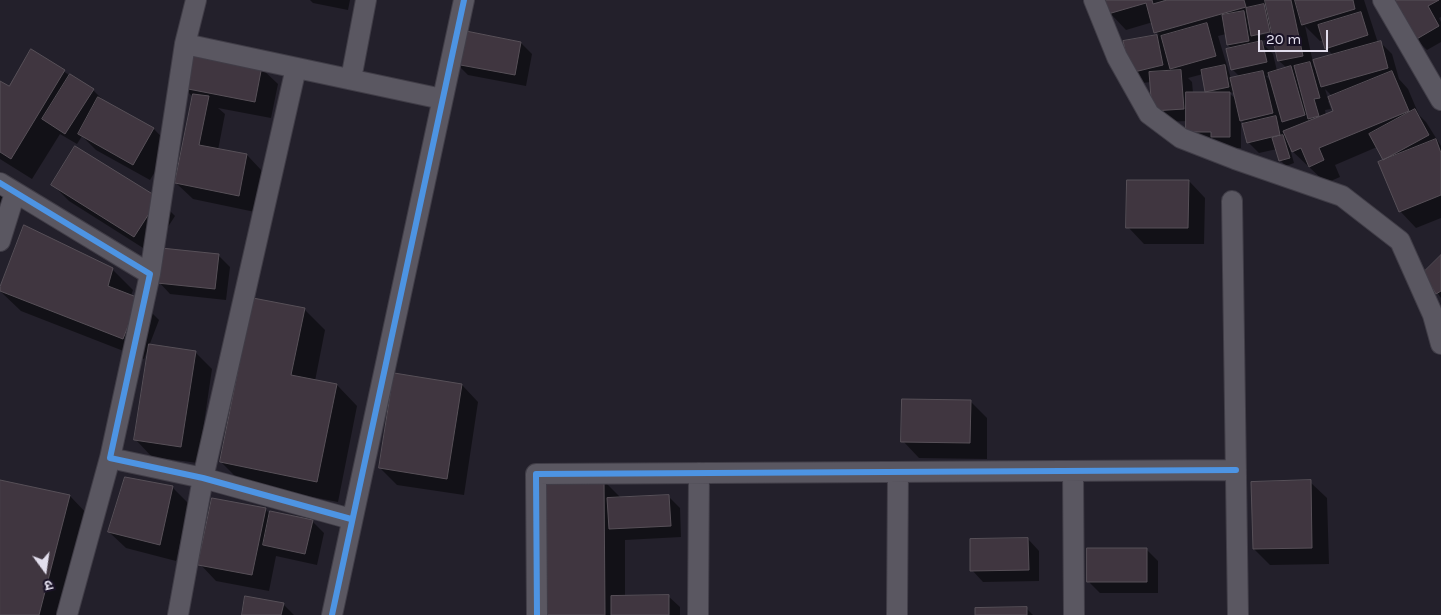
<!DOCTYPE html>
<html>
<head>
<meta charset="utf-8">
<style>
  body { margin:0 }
  #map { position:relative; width:1441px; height:615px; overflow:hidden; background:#23202b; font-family:Karla,"Noto Sans Devanagari",sans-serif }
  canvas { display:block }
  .north { position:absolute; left:20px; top:545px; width:50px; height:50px; -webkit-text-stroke:4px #191226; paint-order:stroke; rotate:166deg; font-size:14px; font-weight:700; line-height:20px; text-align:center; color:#e2deed }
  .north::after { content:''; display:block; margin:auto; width:18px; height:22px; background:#e2deed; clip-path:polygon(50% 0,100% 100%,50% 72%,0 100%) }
  .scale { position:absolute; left:1258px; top:30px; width:70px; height:22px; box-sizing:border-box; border:2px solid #e2deed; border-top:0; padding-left:6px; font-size:15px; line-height:18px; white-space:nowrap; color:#e2deed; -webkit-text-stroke:4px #191226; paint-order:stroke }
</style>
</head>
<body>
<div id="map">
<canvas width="1441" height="615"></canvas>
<div class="north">उ</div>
<div class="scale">20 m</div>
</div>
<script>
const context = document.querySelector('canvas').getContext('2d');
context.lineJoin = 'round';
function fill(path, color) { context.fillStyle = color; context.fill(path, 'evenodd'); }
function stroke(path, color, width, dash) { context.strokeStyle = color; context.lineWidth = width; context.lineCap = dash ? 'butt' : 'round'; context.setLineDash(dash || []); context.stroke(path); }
fill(new Path2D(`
  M310,0h40l-2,10 -35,-7z
  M1106,0h57v2l8,-2h193l14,43 2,-1 12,12 7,25 9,10 11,26 7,7 15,24v72l-25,10 -16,-17 -14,-50 -9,-14 -42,18 5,12 -14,6 -36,-34 4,14 -8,3 -6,-6 -3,-11 -18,4 -11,-11 -3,-18 -4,-4v28h-17l-25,-5 -12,-22 -23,1 -13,-40 -9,1 -11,-11 -6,-30 34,-7 -3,-3 -3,-10 -27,8 -16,-17zM1268,4l1,7 -6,-6zM1305,26l15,15 4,-1 2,8 8,8 -16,15 -4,-4zM1276,30v2l-19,4v-2zM1226,34l2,11 4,4v20l8,8 -9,2 -13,-43zM1275,38l4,23 8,7 -10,3 -4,-17 -13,-13zM1203,74l4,19h-14l-1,-11 -4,-4zM1270,75l2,7 -6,-6zM1325,89l8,8 -5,2zM1235,92l2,8 -8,-7zM1330,100l5,11 -9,4 -1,-5 6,-1 -3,-8z
  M1395,0h46v17l-2,1 2,4v20l-14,8 -11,-11z
  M521,43l11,11 -6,32 -58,-11 -12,-12z
  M31,51l62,39 12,12 49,27 16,17 -20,34 -54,-30 -14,-14 -5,8 -17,-10 -28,45 -32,-20v-77l9,6z
  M261,68l17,16 -7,34 -53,-10 7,6 -7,36 29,5 16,17 -8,40 -62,-13 -17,-16 17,-86 -9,-9z
  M1189,181l16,17 -1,46h-60l-16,-17z
  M53,185l105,14 17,17 -24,37 -82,-52z
  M0,192l9,9 -9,16z
  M219,256l11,11 -4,33 -56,-6 -11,-12z
  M1441,257v41l-16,-24z
  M112,269l21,21 -2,6 7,3 21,21 -15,39 -123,-48 -21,-20z
  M304,309l21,21 -10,51 22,4 20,21 -19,96 -96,-19 -21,-21z
  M196,353l16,16 -14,94 -46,-6 -16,-17z
  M462,385l16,17 -14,93 -67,-10 -17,-17z
  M971,402l16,16v41l-68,-1 -16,-17z
  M0,481l70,15 20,21 -25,98h-65z
  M604,481l18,18 46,-3 12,12 1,29 -56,3v57l43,-1 12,11v8h-135z
  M1310,482l17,16 2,66 -59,1 -16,-16z
  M172,487l17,17 -13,57 -50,-13 -17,-16z
  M265,509l6,6 41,6 12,12 -7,32 -41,-9 -7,35 -53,-10 -16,-17z
  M1028,539l11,12v30l-56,1 -11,-12z
  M1147,550l11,11v32h-58l-12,-12z
  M283,604l11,11h-51z
  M1026,608l7,7h-57z`), '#0007');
const building = new Path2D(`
  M1105,0h47l1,4 14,-4h77l2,7 -92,26 -8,-30 -38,11z
  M1265,0h26l12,56 -25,5z
  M1295,0h58l2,9 -53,16z
  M1392,0h47l-11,6 11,20 -24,14z
  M1264,4l6,28 -19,4 -5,-28z
  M1244,11l5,30 -22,4 -5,-30z
  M1361,12l7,23 -43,14 -7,-24z
  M1207,23l9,33 -46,13 -9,-33z
  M461,30l60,12 -6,33 -60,-11z
  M1157,35l6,30 -33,8 -7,-32z
  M1262,41l5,21 -36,8 -5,-21z
  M1381,41l7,27 -67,19 -8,-27z
  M31,49l34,21 -54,89 -11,-7v-71l9,5z
  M190,52l72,14 -7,36 -72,-14z
  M1310,62l10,36 -6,1 5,17 -11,3 -14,-53z
  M1225,65l4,22 -24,5 -4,-22z
  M1291,66l14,49 -23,7 -14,-49z
  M1181,70l3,39 -32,2 -3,-39z
  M1263,71l10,42 -33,8 -10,-43z
  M1392,71l17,40 -90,37 5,12 -15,7 -8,-19 -9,4 -9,-21 50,-20 -5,-14z
  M70,74l24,15 -29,45 -23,-15z
  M1186,92h44v45h-19v-5h-25z
  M193,94l16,2 -10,49 48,9 -8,42 -64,-13z
  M98,97l56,31 -21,37 -55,-31z
  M1415,109l14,26 -46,25 -14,-26z
  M1276,116l4,19 -33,8 -5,-19z
  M1283,135l7,23 -11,3 -7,-23z
  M1436,139l5,14v42l-42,17 -21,-50z
  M75,146l84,52 -25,39 -83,-52z
  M1127,180h62l-1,48h-62z
  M24,225l89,43 -5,18 31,12 -16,41 -123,-48v-4z
  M161,248l58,6 -4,35 -58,-6z
  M1441,255v36l-5,3 -13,-21z
  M253,298l52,10 -14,67 46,9 -20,98 -97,-20z
  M149,344l47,7 -15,96 -47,-7z
  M394,373l68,11 -15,95 -68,-11z
  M902,399l69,1 -1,43 -69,-1z
  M125,477l48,9 -13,59 -52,-13z
  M0,480l70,15 -31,120h-39z
  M543,480h61l1,135h-61z
  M1311,480l1,68 -59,1 -2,-67z
  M669,495l2,31 -62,3 -2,-31z
  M212,498l54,10 -14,67 -54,-10z
  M270,511l43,9 -8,34 -42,-9z
  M1028,538l1,32 -59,1v-32z
  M1087,548h60v34h-60z
  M669,595v20h-58v-19z
  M245,596l39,7 -3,12h-39z
  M1027,607v8h-52v-7z`);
fill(building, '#403640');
stroke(building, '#575058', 1);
const street = new Path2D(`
  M1094,0l23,57 32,57 32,24 54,21 107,37 58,45 33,74 8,29
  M1383,0l58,100
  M185,44l257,55
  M351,79l15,-79
  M0,183l150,91 -40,184 93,20 148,41
  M1232,201l6,414
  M0,241l15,-48
  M150,274l35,-230 11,-44
  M1073,471l1,144
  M67,615l43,-157
  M178,615l25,-137 93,-410
  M332,615l132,-615
  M537,615l-1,-141 700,-4
  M698,615l1,-142
  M897,615l1,-143`);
stroke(street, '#403d47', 22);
stroke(street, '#5a5761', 20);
stroke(new Path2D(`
  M0,183l150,91 -40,184 93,20 148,41
  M332,615l132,-615
  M537,615l-1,-141 700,-4`), '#4d94e3', 6);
</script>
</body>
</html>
